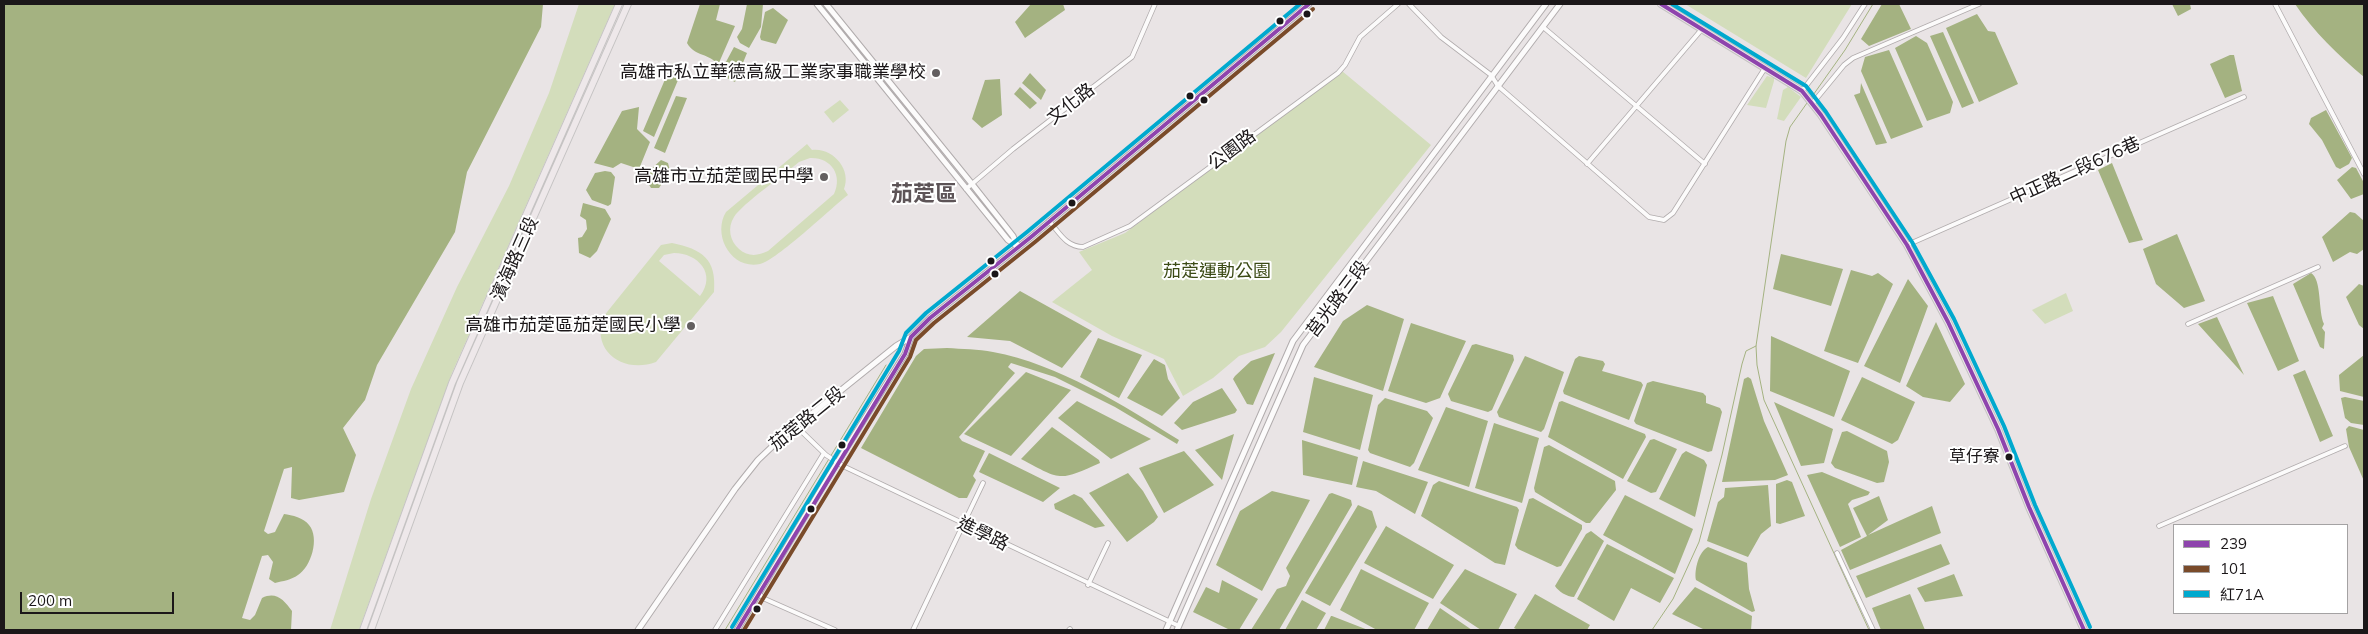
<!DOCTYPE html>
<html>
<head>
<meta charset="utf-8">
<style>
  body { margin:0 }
  #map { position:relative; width:2368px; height:634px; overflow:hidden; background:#e9e4e5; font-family:Mulish,"Noto Sans TC",sans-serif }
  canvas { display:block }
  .frame { position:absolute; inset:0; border:5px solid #1b1719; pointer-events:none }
  .legend { position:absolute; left:2173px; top:524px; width:175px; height:90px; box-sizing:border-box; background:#fff; border:1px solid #a4a2a3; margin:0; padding:6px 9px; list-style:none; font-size:15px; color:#1b1719 }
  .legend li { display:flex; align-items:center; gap:10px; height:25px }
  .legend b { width:25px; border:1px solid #a4a2a3 }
  .scale { position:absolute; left:20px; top:592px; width:154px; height:22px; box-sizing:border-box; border:2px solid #1b1719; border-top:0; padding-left:6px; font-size:15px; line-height:18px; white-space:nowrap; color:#1b1719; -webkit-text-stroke:4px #fff; paint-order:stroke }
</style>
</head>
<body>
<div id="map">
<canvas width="2368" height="634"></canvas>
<div class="frame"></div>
<ul class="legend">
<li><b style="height:6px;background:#8e44ad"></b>239</li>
<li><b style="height:6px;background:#7a4b2a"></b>101</li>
<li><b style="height:6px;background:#00a9ce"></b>紅71A</li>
</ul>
<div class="scale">200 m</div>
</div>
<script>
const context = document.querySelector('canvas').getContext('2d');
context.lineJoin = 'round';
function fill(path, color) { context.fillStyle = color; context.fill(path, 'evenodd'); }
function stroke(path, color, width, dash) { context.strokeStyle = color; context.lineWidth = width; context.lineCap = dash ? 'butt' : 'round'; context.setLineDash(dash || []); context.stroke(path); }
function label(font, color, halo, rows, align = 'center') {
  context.font = font + ' Mulish,"Noto Sans TC",sans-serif'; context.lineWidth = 4; context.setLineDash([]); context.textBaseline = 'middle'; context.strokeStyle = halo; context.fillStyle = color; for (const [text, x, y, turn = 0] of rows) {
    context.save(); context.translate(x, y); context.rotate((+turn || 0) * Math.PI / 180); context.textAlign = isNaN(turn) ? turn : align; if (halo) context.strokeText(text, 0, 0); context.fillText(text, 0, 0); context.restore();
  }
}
fill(new Path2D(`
  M579,4h36l-163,369 -93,257h-29l41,-131 40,-110 46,-102 52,-101 40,-93z
  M1685,4h167l-46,74z
  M1342,71l89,74 -150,187 -16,15 -26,9 -26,22 -30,18 -19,-37 -52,-23 -60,-34 40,-32 -13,-18 46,-19z
  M1767,76l7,2v3l-8,27 -19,-3z
  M1788,87l13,10 -17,24 -7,-2 6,-29z
  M840,100l9,10 -16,13 -9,-11z
  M807,144l5,6c20,-3 40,19 32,39l4,6c-17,13 -71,65 -88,69 -29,6 -48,-29 -34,-52zM810,158c21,-1 33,17 24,36l-66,57c-10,5 -20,6 -29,-2 -9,-8 -12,-21 -5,-32 8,-13 51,-43 65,-55z
  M672,243c30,6 45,16 42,49l-58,70c-32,12 -65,-10 -53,-45l58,-72zM674,253c24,0 43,21 26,43l-41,-35 5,-6z
  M2066,293l7,18 -28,13 -13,-14z`), '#d3ddbb');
fill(new Path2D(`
  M4,4h539l-2,23 -74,145 -12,60 -78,133 -12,35 -22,28 13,27 -12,37 -45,8 -8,-2 1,-31 -8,2 -20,62 4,3 7,-2 9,-18c8,1 20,4 25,11 11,13 2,42 -11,50 -7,5 -15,6 -23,8l-6,-4 4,-17 -5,-7 -6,1 -20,62 8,2 5,-5 7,-17c14,-7 22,2 30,13l-1,19h-287z
  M700,4h20l-4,16 19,6 -17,39c-8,-12 -23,-8 -31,-22z
  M747,4h16l-2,23 -12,21 -9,-5 -3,-6 5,-8z
  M1031,4h32l2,6 -40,28 -10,-16z
  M1882,4h17l12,25 -42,17 -8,-7z
  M2172,4h18l1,5 -13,7z
  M2295,4h69v73c-25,-21 -51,-46 -69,-73z
  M773,8l15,12 -12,24 -15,-4 -1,-3 5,-25z
  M1977,14l11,17 7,1 23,52 -39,18 -33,-74z
  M1943,32l31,71 -12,5 -32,-72z
  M1916,36l11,7 26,59 -3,11 -23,8 -32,-73z
  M734,47l13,6 -12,29 -12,-6 -3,-3z
  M1889,50l34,77 -32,12 -30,-68 4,-14z
  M2230,55h4l8,36 -17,7 -15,-34z
  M672,63l9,10 -27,64 -11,-6z
  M1030,73l16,17 -5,10 -19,-17z
  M1000,79l2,36 -20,13 -10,-9 13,-39z
  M1861,83l26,60 -11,2 -22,-50 6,-2z
  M1020,87l17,16 -7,6 -16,-15z
  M676,96l11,2 -22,55 -11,-5z
  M639,107l-2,22 13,13 -11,27 -18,-6 -8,5 -19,-5 28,-52z
  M2326,110l26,48 -3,6 -9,5 -4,-2 -14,-27 -13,-16 2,-6z
  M661,160l7,3 2,8 -11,17h-8l-3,-5v-11z
  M2112,163l31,77 -14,3 -31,-73z
  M2352,167l4,1 8,15v11l-13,5 -14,-19z
  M605,171l6,1 4,5 -4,27 -3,2 -16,-6 -6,-10 9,-17z
  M583,203l22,6 6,10 -14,32 -7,7 -11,-5 -1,-15 4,-1 5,-8 -1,-9 -6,-4z
  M2350,212l5,1 9,8v28l-7,5 -7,-2 -17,10 -11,-25z
  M2177,234l28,67 -21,7 -28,-24 -13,-35z
  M1781,254l62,15 -12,37 -58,-17z
  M1851,270l21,6 6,-3 15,11 -35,79 -34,-12z
  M2311,273c11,6 7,39 13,51l-2,4 3,4 -1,17 -4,-2 -27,-63z
  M1908,279l20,27 -28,77 -36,-17z
  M2359,284l5,2v43l-5,-4 -13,-28z
  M1020,291l72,40 -30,37 -52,-27 -43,-4z
  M2273,296l26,65 -21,10 -31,-68z
  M1367,305l37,14 -21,72 -69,-24 29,-46z
  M2217,317l27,58 -46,-51z
  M1936,322l29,62 -15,18 -27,-5 -17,-11z
  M1411,323l55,18 -26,57 -14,5 -38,-12z
  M1771,336l79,35 -16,46 -64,-26z
  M1098,338l44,17 -23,43 -39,-21z
  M1476,344l37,11 1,5 -22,50 -4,2 -37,-11 -3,-7 24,-49z
  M947,348c15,1 31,1 46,4 65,12 130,53 186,88l-2,4 -62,-37 -60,-30 -44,-14 -3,4 7,6 -56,64 3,4 23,10 -12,25 3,4 -9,18h-8l-98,-50 55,-92 8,-7z
  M1275,353l-22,52 -6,-1 -14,-25 2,-3 16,-15z
  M2364,355v42l-24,-6 -1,-16z
  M1525,356l39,16 -20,57 -3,3 -42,-15 -2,-5z
  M1579,356l24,5 2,3 -3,7 39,11 2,3 -14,35 -65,-26 -1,-3 12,-32z
  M1154,359l11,6 3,14 12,19 -18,18 -35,-18z
  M2305,370l28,66 -13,6 -27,-67z
  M1026,372l45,18 -60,66 -47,-22z
  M1314,377l59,18 -13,55 -57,-18z
  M1748,377l3,2 13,42 24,54 -13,5 -53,2 22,-103z
  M1862,377l53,25 -17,38 -6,4 -51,-24z
  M1653,381l50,12 3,3v7l14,5 2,4 -10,39 -4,1 -72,-28 -2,-3 13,-38z
  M1222,388l15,22 -2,3 -53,17 -8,-7 19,-21z
  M2345,397l19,4v24l-13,-2 -6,-5 -4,-20z
  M1385,398l42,13 6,7 -19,45 -4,4 -40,-14 -2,-3 10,-45z
  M1077,401l74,38 -40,20 -53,-41z
  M1562,401l83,33 1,3 -23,42 -75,-42 11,-35z
  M1774,402l59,27 -9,34 -23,3z
  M1446,407l42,14 -19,66 -51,-17z
  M1494,423l45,15 -17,65 -47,-15z
  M2349,426l15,4v51l-15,-34 -3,-18z
  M1052,427l47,33 1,3c-42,19 -39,17 -79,-4z
  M1847,431l40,20 2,11 -5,20 -7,1 -42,-15 -4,-5 11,-31z
  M1234,434l-12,46 -27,-30z
  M1654,439l23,10 -21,43 -5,1 -24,-12 23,-41z
  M1302,440l56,17 -6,28 -49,-10z
  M1549,445l66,36 1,9 -26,33h-4l-51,-31 -1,-4 10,-41z
  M1184,451l30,34 -50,28 -25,-45z
  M1686,451l18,9 3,5 -12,52 -36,-18 23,-45z
  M989,453l71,35 -17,14 -64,-30z
  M1363,461l65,21 -13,32 -39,-23 -20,-4z
  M1822,472l48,20 -2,3 -16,5 -4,4 13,33 -21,10 -33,-72z
  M1128,473l15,18 15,26 -4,5 -27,20 -38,-49z
  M1787,480l5,2 13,34 -25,8 -4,-1v-39z
  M1439,481l78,26 2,3 -14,55 -10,-2 -74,-47 12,-31z
  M1768,485l3,41 -10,8 -13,23 -41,-16 11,-39 6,-5 1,-9z
  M1272,491l38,9 -48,91 -46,-26 24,-54z
  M1332,493l19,7 1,5 -73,125h-28l26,-41 9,-3 4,-10 -4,-8 43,-74z
  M1074,494l8,4 23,28 -10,2 -40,-19 -1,-5z
  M1625,495l68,34 -18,45 -72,-39z
  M1879,496l9,24 -20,15 64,-29 9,27 -91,37 -9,-20 26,-14 -14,-28z
  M1533,498l49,27v4l-21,37 -4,1 -39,-18 -3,-4 14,-46z
  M1358,505l14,6 5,16 -47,79 -25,-13z
  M1386,526l68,39 -21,34 -69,-36z
  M1591,531l13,10 -30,56c-7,0 -16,-6 -19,-11l31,-52z
  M1607,544l67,34 -14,25 -29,-15 -17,33 -37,-22z
  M1941,544l9,20 -84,34 -10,-22z
  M1708,547l39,16 2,26 6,22 -3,1 -56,-32c-2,-10 3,-29 12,-33z
  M1361,569l68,34 -15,27h-37l-37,-20z
  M1465,569l52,25 -19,36h-17l-41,-27z
  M1954,574l9,22 -38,6 -8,-14z
  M1222,580l36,19 -19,31h-9l-37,-18 13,-25 13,6z
  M1695,587l57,29 -1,14h-46l-33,-16z
  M1535,594l55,31 -3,5h-69l-4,-2z
  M1910,594l15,36h-44l-9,-22z
  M1302,600l24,13 -10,17h-31z
  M1440,608l32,22h-45z
  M1331,616h1l36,14h-44z`), '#a4b281');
stroke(new Path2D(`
  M1811,98l34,-48 28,-46
  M1807,103l-17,24 -4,14 -30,205 1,19 7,35 105,230
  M725,630l161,-265
  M1652,630l21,-31 26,-57 23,-87 20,-91 4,-13 10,-5`), '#a4b281', 1);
const minor = new Path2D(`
  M1409,4l32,33 50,38 7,11 151,131 15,3 9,-7 92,-145
  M2275,4l89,170
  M1543,27l162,137
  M1802,91l41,-53 22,-34
  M1812,104l32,-39 9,-7 126,-54
  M1587,164l115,-135
  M966,189l47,-40 119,-92 23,-53
  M1049,221c10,11 17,26 34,26l47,-21 208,-153 7,-8 15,-28 38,-33
  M1907,245l337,-148
  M2188,324l130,-57
  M797,427l29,28 17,11 336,160
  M2159,526l186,-80
  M1837,553l36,77
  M1088,585l20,-42
  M759,594l6,5 70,31
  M715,630l109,-177
  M913,630l70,-147
  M1069,630l1,-1`);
const tertiary = new Path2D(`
  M817,4l191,236 10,7
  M826,4l146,180 41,52 5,11
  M638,630l97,-141 23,-29 20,-19 118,-95 15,-9 19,-19 101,-81 278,-233
  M737,630l95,-159 73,-117 6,-17
  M1166,630l127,-289 253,-337
  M1177,630l126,-285 257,-341`);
const primary = new Path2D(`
  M1661,4l141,87 19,24 86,130 41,77 50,107 31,78 55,123
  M363,630l89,-247 167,-379
  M371,630l89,-247 168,-379`);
stroke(minor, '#b1acad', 5.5);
stroke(tertiary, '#b1acad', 7);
stroke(primary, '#c5c3c3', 8);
stroke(minor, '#fcfbfb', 4);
stroke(tertiary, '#fcfbfb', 5);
stroke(primary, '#eee8ea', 6);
stroke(new Path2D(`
  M1661,4l141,87 19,24 86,130 41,77 50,107 31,78 55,123
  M737,630l168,-276 6,-17 19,-19 101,-81 278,-233`), '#8e44ad', 4);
stroke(new Path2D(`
  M744,630l166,-273 6,-17 18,-17 101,-81 278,-233`), '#7a4b2a', 4);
stroke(new Path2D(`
  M1672,4l134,82 20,26 86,130 42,77 50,107 31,79 55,122
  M732,627l167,-276 7,-18 20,-20 101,-81 273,-228`), '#00a9ce', 4);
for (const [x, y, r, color] of [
  [1307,14,4.5,"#1b1719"],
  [1280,21,4.5,"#1b1719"],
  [936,73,5,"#635f60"],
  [1190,96,4.5,"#1b1719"],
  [1204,100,4.5,"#1b1719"],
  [824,177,5,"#635f60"],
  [1072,203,4.5,"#1b1719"],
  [991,261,4.5,"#1b1719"],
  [995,274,4.5,"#1b1719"],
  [691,326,5,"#635f60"],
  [842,445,4.5,"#1b1719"],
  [2009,457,4.5,"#1b1719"],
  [811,509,4.5,"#1b1719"],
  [757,609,4.5,"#1b1719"]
]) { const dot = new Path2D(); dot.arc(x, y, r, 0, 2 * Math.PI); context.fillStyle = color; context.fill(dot); stroke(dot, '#fff', 2); }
label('17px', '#1b1719', '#fff', [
  ["草仔寮",2000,457]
], 'right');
label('18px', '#1b1719', '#fff', [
  ["高雄市私立華德高級工業家事職業學校",926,73],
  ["高雄市立茄萣國民中學",814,177],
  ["高雄市茄萣區茄萣國民小學",681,326]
], 'right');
label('18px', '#1b1719', '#fff', [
  ["文化路",1071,104,-38],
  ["公園路",1232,150,-37],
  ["中正路二段676巷",2075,171,-24],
  ["濱海路三段",515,259,-66],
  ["莒光路三段",1338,299,-53],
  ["茄萣路二段",807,419,-39],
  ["進學路",983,534,26]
]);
label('18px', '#3c4b16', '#fff', [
  ["茄萣運動公園",1217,272]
]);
label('bold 22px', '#5d5457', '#fff', [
  ["茄萣區",924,194]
]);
</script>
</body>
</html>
